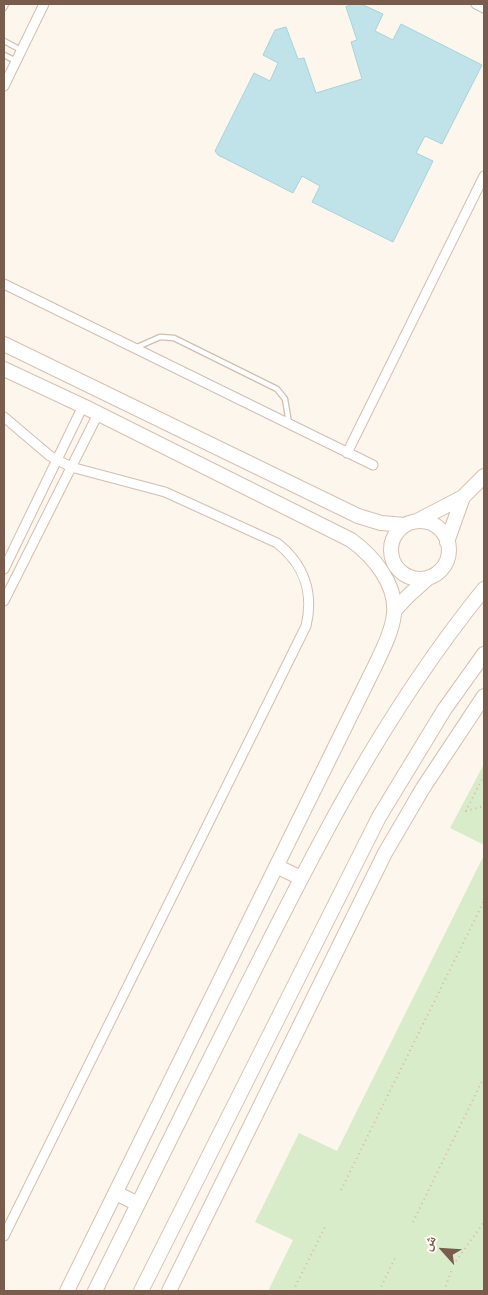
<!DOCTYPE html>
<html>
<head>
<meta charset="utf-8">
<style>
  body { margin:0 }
  #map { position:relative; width:488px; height:1295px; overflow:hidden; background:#fdf6ec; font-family:Figtree,"Noto Naskh Arabic",sans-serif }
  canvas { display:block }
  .frame { position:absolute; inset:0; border:5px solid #7a5c4d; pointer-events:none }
  .north { position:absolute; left:418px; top:1225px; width:50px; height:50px; -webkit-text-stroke:4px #fffaf3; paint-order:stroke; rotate:296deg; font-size:14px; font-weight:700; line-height:20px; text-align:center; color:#7a5c4d }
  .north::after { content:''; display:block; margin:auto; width:18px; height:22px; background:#7a5c4d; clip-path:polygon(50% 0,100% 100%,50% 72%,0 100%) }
</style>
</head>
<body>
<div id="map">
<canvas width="488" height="1295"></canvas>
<div class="frame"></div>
<div class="north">ش</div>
</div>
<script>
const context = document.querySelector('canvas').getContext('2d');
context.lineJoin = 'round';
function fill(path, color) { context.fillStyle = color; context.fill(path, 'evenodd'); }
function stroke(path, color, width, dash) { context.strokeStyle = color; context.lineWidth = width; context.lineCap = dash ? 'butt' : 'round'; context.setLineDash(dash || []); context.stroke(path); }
fill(new Path2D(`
  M484,764v81l-34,-17z
  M484,855v436h-216l25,-51 -38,-18 44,-89 38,18z`), '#d8ecc9');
const water = new Path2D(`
  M353,4h8l22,10 -8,17 18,9 8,-16 81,41 -40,79 -17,-8 -9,17 17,8 -40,81 -81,-40 8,-16 -18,-10 -9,17 -75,-38 -3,-4 39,-78 16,8 8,-18 -15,-8 12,-25 11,-3 12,32 6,-1 12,35 46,-14 -11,-37 6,-2 -11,-33z`);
fill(water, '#bfe3e8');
stroke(water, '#a5d3da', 1);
const lane = new Path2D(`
  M4,8l2,-4
  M4,41l17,9
  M4,55l12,6
  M135,348l25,-11 14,1 103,51 8,10 4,24`);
const street = new Path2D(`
  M476,4l8,4
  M4,86l40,-82
  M4,284l369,181
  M4,417l46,39 21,11 94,25 112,51c27,21 37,50 29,83l-302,610
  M347,453l137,-277
  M4,569l79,-163
  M4,601l94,-187`);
const secondary = new Path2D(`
  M4,344l354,172 23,7 24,2
  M4,369l79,37 268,134c22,16 46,44 43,74 -2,18 -12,37 -20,54l-307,623
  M391 550a29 29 0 1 1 58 0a29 29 0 1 1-58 0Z
  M417,521l46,-24 21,-21
  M447,542l16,-45
  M394,611l14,-15 20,-18
  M278,867l23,11
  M116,1193l22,11
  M95,1291c50,-101 100,-203 151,-304 71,-142 137,-273 238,-398
  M141,1291l238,-474 65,-107 40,-56
  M169,1291l216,-438 38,-65 61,-92`);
stroke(lane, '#d1beb0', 7);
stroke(street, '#d1beb0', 11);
stroke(secondary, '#d6c0b0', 16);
stroke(new Path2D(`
  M484,775l-18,36 18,-5
  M341,1190l143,-289
  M413,1222l71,-145
  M456,1261l28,-39
  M293,1291l33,-66
  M379,1291l16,-33
  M444,1291l8,-22`), '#d9b8a5', 2, [1, 4]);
stroke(lane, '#fff', 4.5);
stroke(street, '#fff', 9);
stroke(secondary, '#fff', 14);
</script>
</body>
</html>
